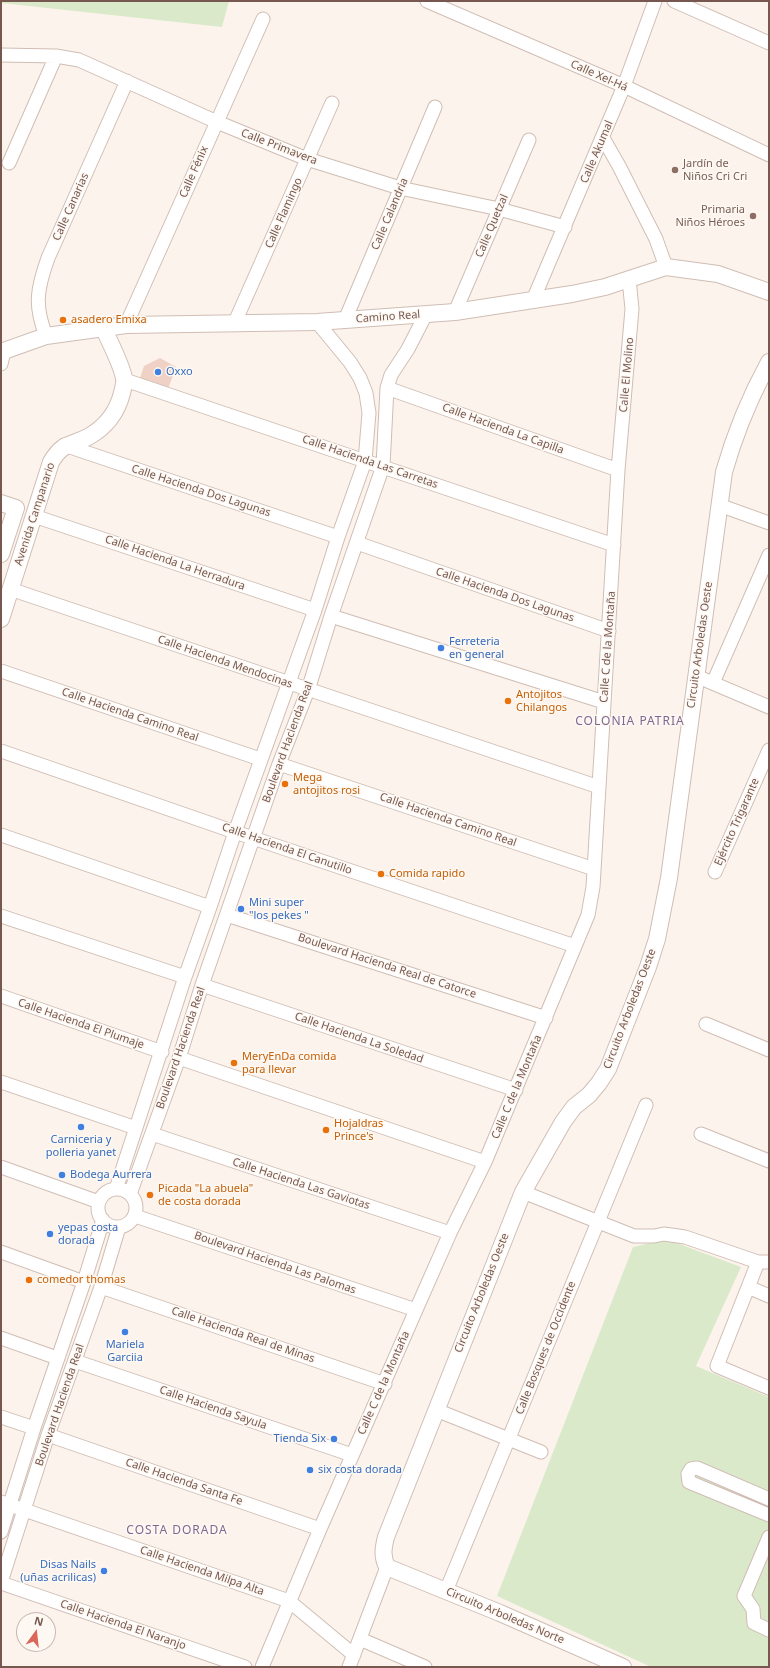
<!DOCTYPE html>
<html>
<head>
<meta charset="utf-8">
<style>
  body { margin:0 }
  #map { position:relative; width:770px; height:1668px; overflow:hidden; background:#fcf4ec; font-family:"Noto Sans",sans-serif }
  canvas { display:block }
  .frame { position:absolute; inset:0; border:2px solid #765850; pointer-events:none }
  .north { position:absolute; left:16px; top:1612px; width:40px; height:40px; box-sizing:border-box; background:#fef8f3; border:1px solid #c8b8b2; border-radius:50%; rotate:15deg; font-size:11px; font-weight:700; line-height:16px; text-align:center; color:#765850 }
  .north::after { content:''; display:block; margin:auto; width:14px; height:18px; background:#db675b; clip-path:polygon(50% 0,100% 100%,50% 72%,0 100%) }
</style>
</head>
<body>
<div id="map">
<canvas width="770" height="1668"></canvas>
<div class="frame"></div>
<div class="north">N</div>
</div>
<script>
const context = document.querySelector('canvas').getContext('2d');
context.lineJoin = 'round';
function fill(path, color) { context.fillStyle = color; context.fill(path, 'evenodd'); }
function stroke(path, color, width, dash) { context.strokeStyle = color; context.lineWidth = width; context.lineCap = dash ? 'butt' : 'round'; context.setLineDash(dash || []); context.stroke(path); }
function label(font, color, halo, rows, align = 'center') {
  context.font = font + ' "Noto Sans",sans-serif'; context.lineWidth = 3; context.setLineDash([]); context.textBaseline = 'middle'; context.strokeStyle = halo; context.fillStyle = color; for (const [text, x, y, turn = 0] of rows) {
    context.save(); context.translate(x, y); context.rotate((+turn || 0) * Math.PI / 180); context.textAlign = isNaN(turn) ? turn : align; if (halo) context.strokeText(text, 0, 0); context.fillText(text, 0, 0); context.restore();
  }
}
fill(new Path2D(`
  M1,1h228l-7,26 -221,-24z
  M666,1239l75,28 -45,99 73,31v270h-118l-154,-71 136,-349z`), '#dbe9cb');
fill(new Path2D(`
  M160,358l16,9 -8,22 -28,-11 4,-12z`), '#efd1c6');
const minor = new Path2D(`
  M427,1l197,85 145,69
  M674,1l95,42
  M1,55l55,1 23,4 138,62 90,37 93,29 99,21 66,18
  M603,138l16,28 37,73 10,28
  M9,163l47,-107
  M533,300l91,-214 31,-85
  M455,312l74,-172
  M345,320l90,-213
  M235,322l97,-219
  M126,325l137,-306
  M46,336c-12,-31 -9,-47 2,-78l79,-177
  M1,364l3,-13
  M125,380l489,165
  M387,388l231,82
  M64,445l274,92
  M719,505l50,18
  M34,516l281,94
  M357,543l252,88
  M10,589l589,198
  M331,616l273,86
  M1,671l259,88
  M696,676l73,31
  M713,683l56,-128
  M1,751l234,81 340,114
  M279,764l315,105
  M1,835l209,72
  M715,872l54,-122
  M227,915l319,103
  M1,916l184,61
  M202,985l314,105
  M1,996l161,56
  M706,1024l63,26
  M179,1058l306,104
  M1,1082l135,46
  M152,1134l298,99
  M701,1134l68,27
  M1,1167l98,35
  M116,1189l69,-212 25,-70 25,-75 80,-222 23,-73 27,-76 4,-48 -3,-20 -6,-15 -10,-16 -33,-40
  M98 1208a19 19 0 1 1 38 0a19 19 0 1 1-38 0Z
  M523,1192l111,44h20l10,-2 21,3 73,25h11
  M130,1194l49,-136 23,-73 77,-221 29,-74 23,-74 52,-150 4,-78 4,-13 17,-26 18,-35
  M135,1216l281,94
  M1,1252l83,30
  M758,1262l-41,104 52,22
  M101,1287l284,97
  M748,1287l21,9
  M1,1338l56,20
  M75,1361l277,94
  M436,1410l105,42
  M1,1417l33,11
  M48,1435l272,94
  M769,1499l-72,-31 -6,1 -3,5 1,8 80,33
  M1,1502l288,99 65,54
  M1,1532l33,-104 50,-146 19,-62
  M769,1537l-25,59 9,13 1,14 15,7
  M1,1582l47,-147 53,-148 18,-60
  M1,1583l244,84
  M446,1591l200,-486
  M360,1639l65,28
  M262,1667l58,-138 96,-219 34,-77 35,-71 103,-247 5,-28 25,-417 14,-161 -3,-30
  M349,1667l38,-100`);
const tertiary = new Path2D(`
  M1,352l45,-16 80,-11 191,-3 138,-10 117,-18 33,-7 61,-20 52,7 51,18
  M1,503l15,5 -15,46
  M1,619l50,-157c12,-20 19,-16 37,-25 18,-10 29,-24 34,-44 1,-5 3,-10 2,-15 -3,-15 -14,-35 -21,-51
  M623,1667l-123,-54 -113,-46c-5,-11 -4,-18 -1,-30l137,-345 40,-70 11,-15 15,-12 10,-12 9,-14 40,-102 9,-28 12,-61 55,-406c11,-39 26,-75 45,-110`);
stroke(minor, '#d0bdb4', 15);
stroke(tertiary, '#d0bdb4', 18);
stroke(minor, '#fff', 13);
stroke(tertiary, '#fff', 16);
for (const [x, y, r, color] of [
  [675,170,4,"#8d6e63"],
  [753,216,4,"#8d6e63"],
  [63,320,4,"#e8710a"],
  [158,372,4,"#3f7fe0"],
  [441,648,4,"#3f7fe0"],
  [508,701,4,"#e8710a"],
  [285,784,4,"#e8710a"],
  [381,874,4,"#e8710a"],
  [241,909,4,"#3f7fe0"],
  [234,1063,4,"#e8710a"],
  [81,1127,4,"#3f7fe0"],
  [326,1130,4,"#e8710a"],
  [62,1175,4,"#3f7fe0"],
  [150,1195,4,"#e8710a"],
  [50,1234,4,"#3f7fe0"],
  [29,1280,4,"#e8710a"],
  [125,1332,4,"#3f7fe0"],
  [334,1439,4,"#3f7fe0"],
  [310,1470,4,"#3f7fe0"],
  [104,1571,4,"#3f7fe0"]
]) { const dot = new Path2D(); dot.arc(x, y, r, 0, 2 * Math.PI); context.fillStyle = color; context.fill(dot); stroke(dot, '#fef8f3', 1.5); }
label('11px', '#765850', '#fef8f3', [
  ["Calle Xel-Há",599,76,24],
  ["Calle Primavera",279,147,21],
  ["Calle Akumal",597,152,-67],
  ["Calle Fénix",194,172,-66],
  ["Calle Canarias",71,207,-66],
  ["Calle Flamingo",284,213,-66],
  ["Calle Calandria",390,214,-67],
  ["Calle Quetzal",492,226,-67],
  ["Camino Real",388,317,-4],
  ["Calle El Molino",627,375,-85],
  ["Calle Hacienda La Capilla",503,429,20],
  ["Calle Hacienda Las Carretas",370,462,19],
  ["Calle Hacienda Dos Lagunas",201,491,18],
  ["Avenida Campanario",35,514,-72],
  ["Calle Hacienda La Herradura",175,563,19],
  ["Calle Hacienda Dos Lagunas",505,595,19],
  ["Circuito Arboledas Oeste",700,645,-82],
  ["Calle C de la Montaña",608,647,-86],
  ["Calle Hacienda Mendocinas",225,662,19],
  ["Calle Hacienda Camino Real",130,715,19],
  ["Boulevard Hacienda Real",288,742,-70],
  ["Calle Hacienda Camino Real",448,820,19],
  ["Ejército Trigarante",737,822,-66],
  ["Calle Hacienda El Canutillo",287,849,19],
  ["Boulevard Hacienda Real de Catorce",387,966,18],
  ["Circuito Arboledas Oeste",630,1009,-69],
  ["Calle Hacienda El Plumaje",81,1024,19],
  ["Calle Hacienda La Soledad",359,1038,19],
  ["Boulevard Hacienda Real",181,1048,-71],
  ["Calle C de la Montaña",517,1087,-67],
  ["Calle Hacienda Las Gaviotas",301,1184,18],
  ["Boulevard Hacienda Las Palomas",275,1263,19],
  ["Circuito Arboledas Oeste",482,1293,-68],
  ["Calle Hacienda Real de Minas",243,1335,19],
  ["Calle Bosques de Occidente",546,1348,-68],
  ["Calle C de la Montaña",384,1383,-66],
  ["Boulevard Hacienda Real",60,1405,-71],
  ["Calle Hacienda Sayula",213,1408,19],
  ["Calle Hacienda Santa Fe",184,1482,19],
  ["Calle Hacienda Milpa Alta",202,1571,19],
  ["Circuito Arboledas Norte",505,1616,23],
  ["Calle Hacienda El Naranjo",123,1625,19]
]);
label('11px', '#785e54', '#fef8f3', [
  ["Jardín de",683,164],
  ["Niños Cri Cri",683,177],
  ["Primaria",745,210,"right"],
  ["Niños Héroes",745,223,"right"]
], 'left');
label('11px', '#c56008', '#fef8f3', [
  ["asadero Emixa",71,320],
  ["Antojitos",516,695],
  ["Chilangos",516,708],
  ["Mega",293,778],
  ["antojitos rosi",293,791],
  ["Comida rapido",389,874],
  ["MeryEnDa comida",242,1057],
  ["para llevar",242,1070],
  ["Hojaldras",334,1124],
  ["Prince's",334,1137],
  ["Picada \"La abuela\"",158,1189],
  ["de costa dorada",158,1202],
  ["comedor thomas",37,1280]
], 'left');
label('11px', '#366cbe', '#fef8f3', [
  ["Oxxo",166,372],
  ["Ferreteria",449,642],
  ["en general",449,655],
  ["Mini super",249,903],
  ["\"los pekes \"",249,916],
  ["Carniceria y",81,1140,"center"],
  ["polleria yanet",81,1153,"center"],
  ["Bodega Aurrera",70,1175],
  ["yepas costa",58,1228],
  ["dorada",58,1241],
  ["Mariela",125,1345,"center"],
  ["Garciia",125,1358,"center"],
  ["Tienda Six",326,1439,"right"],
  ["six costa dorada",318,1470],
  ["Disas Nails",96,1565,"right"],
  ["(uñas acrilicas)",96,1578,"right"]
], 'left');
context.letterSpacing = '1px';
label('12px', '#7e6891', '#fef8f3', [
  ["COLONIA PATRIA",630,722],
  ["COSTA DORADA",177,1531]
]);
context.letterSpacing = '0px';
</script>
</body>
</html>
